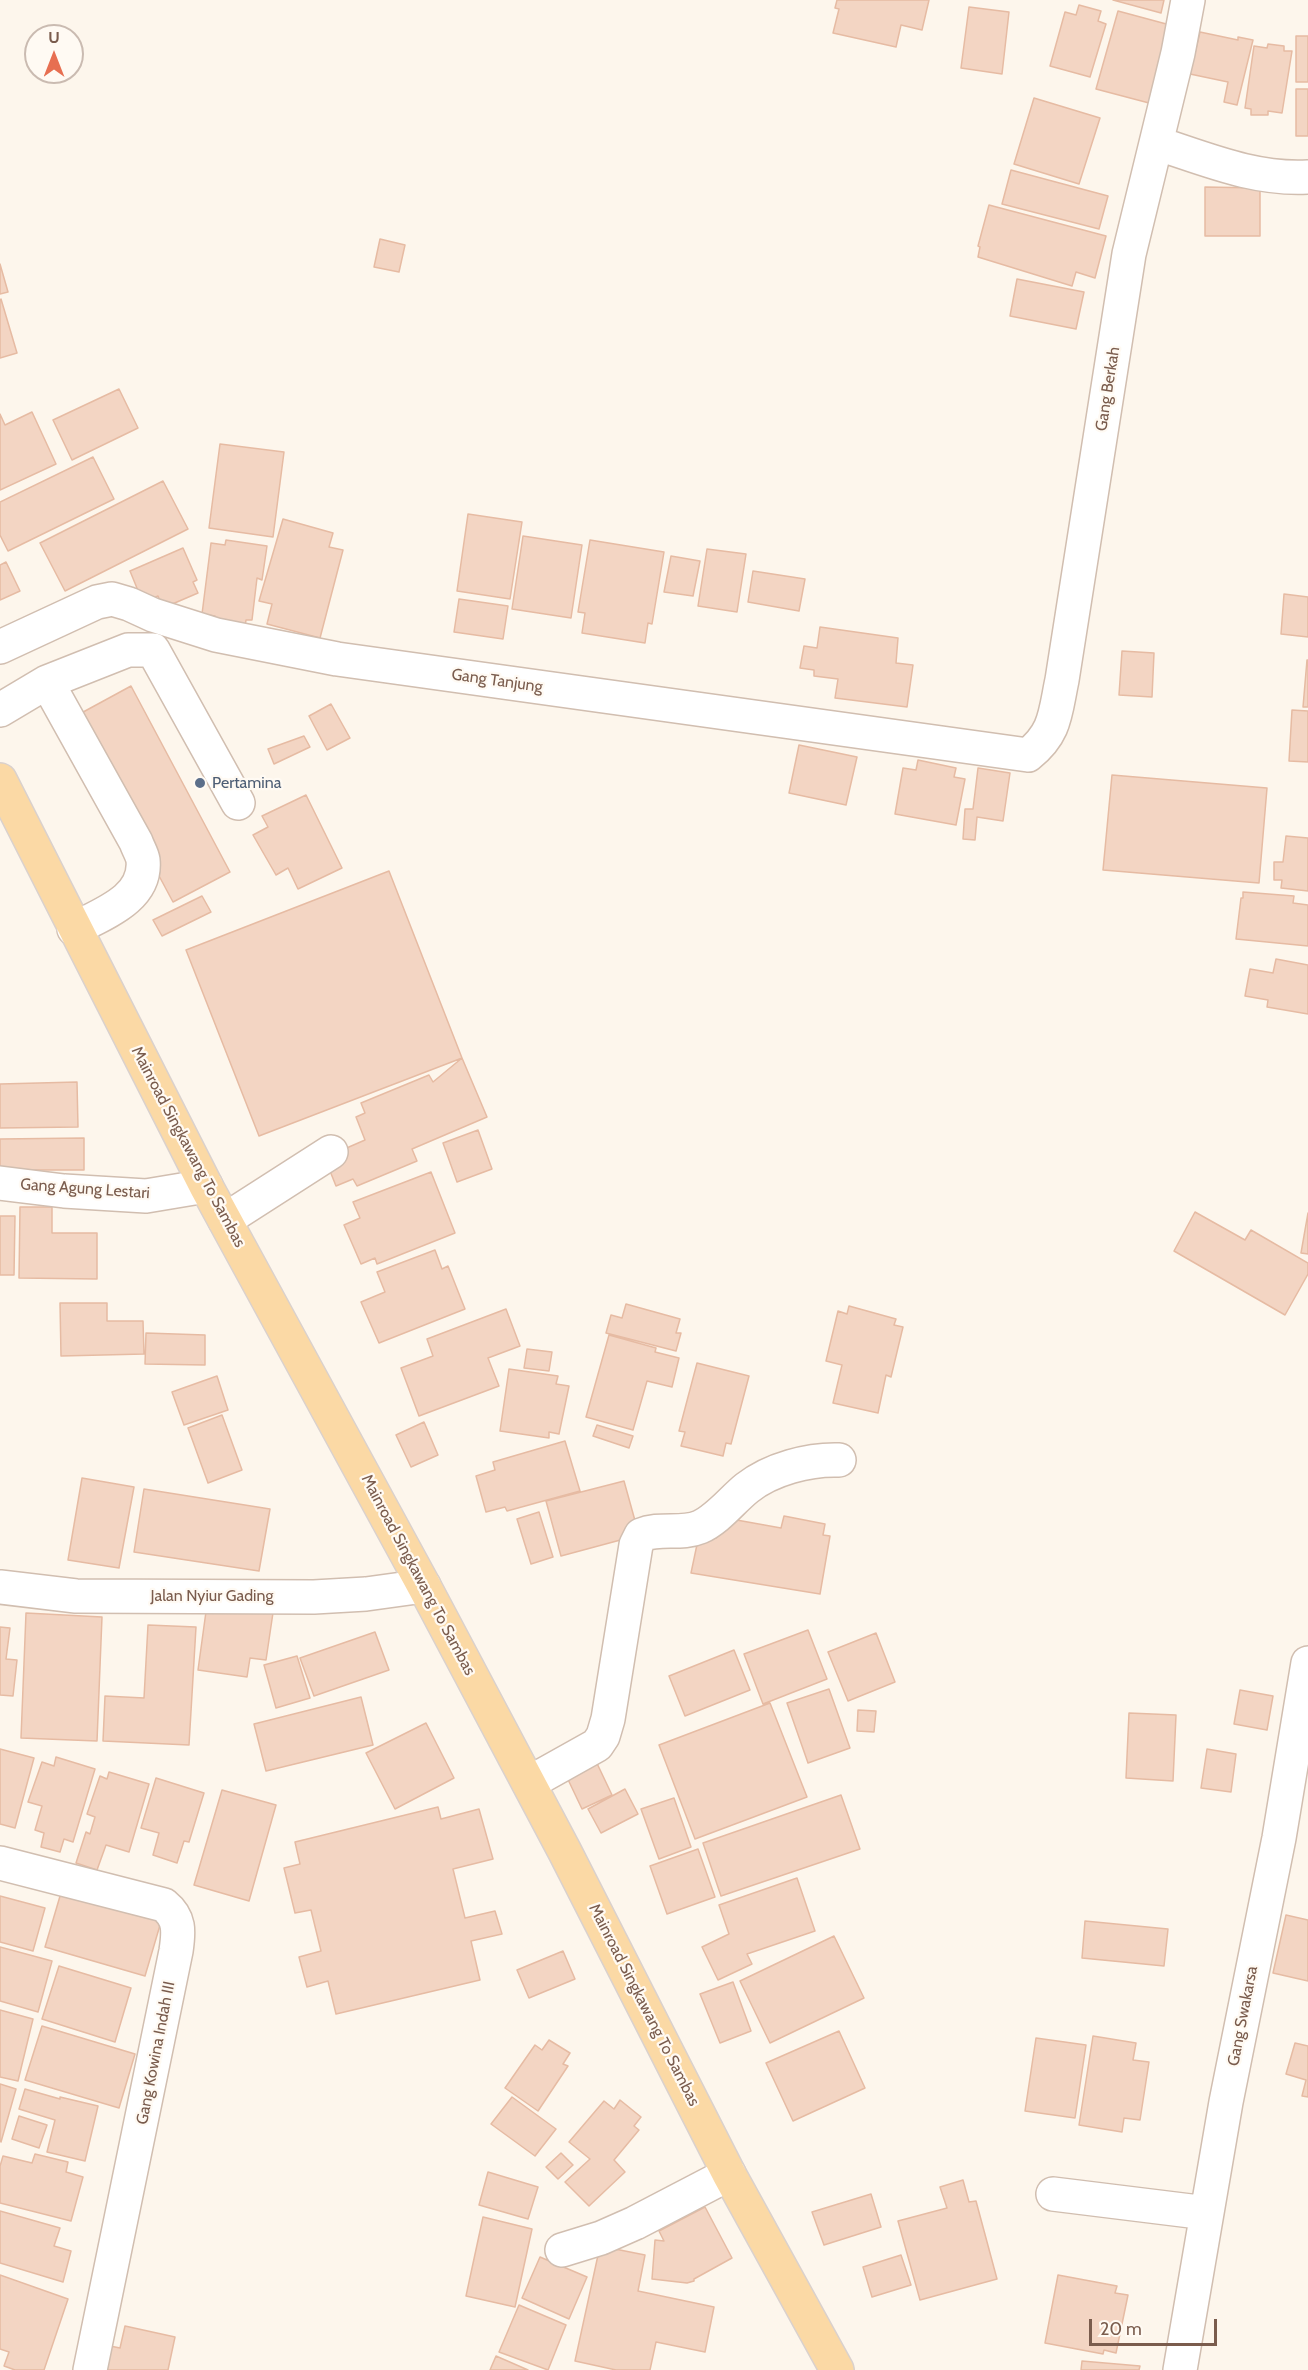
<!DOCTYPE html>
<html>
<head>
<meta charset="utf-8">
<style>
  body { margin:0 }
  #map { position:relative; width:1308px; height:2370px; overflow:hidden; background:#fdf6ec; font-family:Cabin,sans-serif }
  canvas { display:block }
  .north { position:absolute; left:24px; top:24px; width:60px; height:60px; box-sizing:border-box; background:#fffaf3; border:2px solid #cabbb1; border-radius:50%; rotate:0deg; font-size:16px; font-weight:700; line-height:24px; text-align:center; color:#7a5c4d }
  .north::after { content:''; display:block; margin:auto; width:21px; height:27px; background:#e76f51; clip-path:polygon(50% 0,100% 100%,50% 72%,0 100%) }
  .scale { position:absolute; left:1089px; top:2319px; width:128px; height:27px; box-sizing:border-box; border:3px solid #7a5c4d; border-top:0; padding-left:8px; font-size:18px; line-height:21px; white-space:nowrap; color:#7a5c4d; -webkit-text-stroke:4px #fffaf3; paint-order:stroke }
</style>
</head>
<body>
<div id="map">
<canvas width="1308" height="2370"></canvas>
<div class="north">U</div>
<div class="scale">20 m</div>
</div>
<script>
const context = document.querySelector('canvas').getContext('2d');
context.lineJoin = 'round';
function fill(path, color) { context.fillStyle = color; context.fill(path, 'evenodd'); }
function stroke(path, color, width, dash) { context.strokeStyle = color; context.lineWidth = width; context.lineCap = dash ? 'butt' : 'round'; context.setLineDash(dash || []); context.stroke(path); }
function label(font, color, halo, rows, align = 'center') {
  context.font = font + ' Cabin,sans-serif'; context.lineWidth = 4.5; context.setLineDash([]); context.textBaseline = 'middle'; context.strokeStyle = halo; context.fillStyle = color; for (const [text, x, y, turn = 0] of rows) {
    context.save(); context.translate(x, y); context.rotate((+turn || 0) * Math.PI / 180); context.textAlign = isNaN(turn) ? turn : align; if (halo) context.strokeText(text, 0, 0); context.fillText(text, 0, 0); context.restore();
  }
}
const building = new Path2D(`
  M837,0h92l-7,30 -21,-5 -5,22 -63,-14 6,-24 -4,-1z
  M1113,0h51l-3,13z
  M1079,5l22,6 -3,10 8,3 -16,53 -40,-11 15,-54 11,3z
  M969,7l40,5 -7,62 -41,-6z
  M1118,11l52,14 -21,78 -53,-14z
  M1200,32l38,8v-3l15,3 -16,65 -13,-3 4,-20 -38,-8z
  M1296,36h12v46h-12z
  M1268,44l16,2v5h8l-10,62 -14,-2v4h-17v-6l-6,-1 9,-62 13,2z
  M1296,89h12v47h-12z
  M1034,98l66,20 -21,66 -65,-20z
  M1011,170l97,26 -9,33 -97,-25z
  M1205,187l55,1v48h-55z
  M989,205l117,31 -11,42 -19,-6 -4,14 -94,-29 2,-10 -2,-1z
  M380,239l25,6 -6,27 -25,-5z
  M0,264l8,28 -8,2z
  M1017,279l67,13 -8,37 -66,-13z
  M1,299l16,54 -17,5v-58z
  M119,389l19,39 -66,32 -19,-40z
  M32,412l24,52 -56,26v-76l5,11z
  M220,444l64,8 -11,85 -64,-9z
  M93,457l21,42 -106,52 -8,-16v-33z
  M163,481l25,48 -123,62 -25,-48z
  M468,514l54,8 -12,77 -53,-8z
  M283,519l50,14 -4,14 14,3 -23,88 -53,-14 5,-20 -13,-3z
  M523,536l59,9 -11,73 -59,-9z
  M226,540l41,6 -5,34 -5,-2 -5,42h-6l-1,7 -31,-2 1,-9 -13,-2 9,-71 14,2z
  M590,540l74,12 -12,72 -4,-1 -3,20 -63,-10 3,-20 -7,-1z
  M183,548l14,32 -4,2 5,11 -35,15 -5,-12 -15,7 -13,-32z
  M707,549l39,5 -9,58 -39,-6z
  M671,556l29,5 -7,35 -29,-4z
  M6,562l14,29 -20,9v-35z
  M753,571l52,8 -6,32 -51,-9z
  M1284,594l24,3v40l-27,-3z
  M459,599l49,7 -5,33 -49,-7z
  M820,627l78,11 -2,25 17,2 -6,42 -72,-9 3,-19 -24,-3v-6l-14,-2 4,-22 13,2z
  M1122,651l32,2 -2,44 -33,-2z
  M1307,660h1v47h-5z
  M131,686l99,186 -57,30 -99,-185z
  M331,704l19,34 -23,12 -18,-34z
  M1292,710l16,1v51l-19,-1z
  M304,736l6,11 -36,17 -6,-15z
  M799,745l58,12 -11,48 -57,-12z
  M918,760l38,8 -2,9 11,2 -9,46 -61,-11 8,-46 13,2z
  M978,768l32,5 -7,48 -26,-4 -2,23 -12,-1 2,-30h8z
  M1112,775l155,13 -8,95 -156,-13z
  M306,795l36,73 -44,21 -10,-21 -12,7 -23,-40 15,-8 -6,-11z
  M1286,836l22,2v53l-27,-3 1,-8h-8v-18h9z
  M389,871l73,187 -203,78 -73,-186z
  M1243,892l51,4 -1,7 15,2v41l-72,-7 5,-41h2z
  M202,896l9,16 -49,24 -9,-16z
  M1276,959l32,6v49l-41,-7 1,-7 -23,-4 5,-27 23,4z
  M462,1058l25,59 -75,32 5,12 -60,25 -4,-7 -17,7 -8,-20 14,-16 23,-10 -9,-23 9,-4 -4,-10 68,-28 4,7z
  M77,1082l1,45 -78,1v-44z
  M478,1130l14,39 -35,13 -14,-39z
  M84,1138v32h-84v-31z
  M431,1172l24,61 -78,31 -2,-6 -14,6 -17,-39 16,-7 -7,-16z
  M20,1207h32v26h45v46l-78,-1z
  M1195,1212l50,28 6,-10 57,33v11l-23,41 -111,-64z
  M1308,1213v41l-7,-1z
  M0,1216h15l-1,59h-14z
  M435,1250l7,19 6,-3 17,43 -86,34 -18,-41 24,-10 -8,-20z
  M60,1303h47v18h36l1,33 -83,2z
  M626,1304l54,15 -4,14h5l-5,18 -70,-18 5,-18 11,3z
  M849,1306l47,13 -2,6 9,2 -12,50 -5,-2 -8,38 -45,-10 9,-38 -16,-4 12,-50 9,3z
  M506,1309l14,37 -32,12 11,28 -80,30 -18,-48 32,-12 -6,-17z
  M146,1333l59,2v30l-60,-1z
  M609,1335l47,13 -1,4 24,6 -7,29 -25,-6 -14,49 -47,-13z
  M527,1349l25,3 -3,19 -25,-3z
  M697,1363l52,13 -18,68 -5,-1 -3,13 -42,-10 4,-14 -6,-1z
  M509,1369l49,7 -2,8 13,2 -10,48 -10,-2v6l-49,-7z
  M217,1376l11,34 -44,15 -12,-33z
  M222,1415l20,55 -34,13 -20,-55z
  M424,1422l14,33 -27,12 -15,-32z
  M597,1425l36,11 -4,12 -36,-12z
  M565,1441l15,50 -73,20 -2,-4 -19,5 -10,-36 19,-6 -2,-8z
  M82,1478l52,9 -15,81 -51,-8z
  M624,1481l15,54 -78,21 -15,-55z
  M144,1489l126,20 -11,62 -125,-19z
  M539,1512l14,45 -22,7 -14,-45z
  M784,1516l41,8 -2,11 7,1 -10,58 -129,-21 8,-38 17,3 4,-21 61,11z
  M208,1597l66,9 -8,54 -16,-2 -3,19 -49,-7z
  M26,1613l76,4 -5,124 -76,-3z
  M148,1625l48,2 -7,118 -86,-4 2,-45 39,2z
  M0,1627l10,1 -4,31 11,1 -4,36 -13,-1z
  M808,1630l19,49 -64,25 -19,-50z
  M375,1632l14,38 -75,26 -14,-38z
  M876,1633l19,49 -47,19 -20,-49z
  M734,1650l16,40 -65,26 -16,-40z
  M297,1656l13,42 -34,10 -12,-43z
  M829,1689l21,59 -42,15 -21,-60z
  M1240,1690l33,6 -6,34 -33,-6z
  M361,1697l12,48 -107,26 -12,-47z
  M770,1703l37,94 -112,42 -36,-94z
  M858,1710l18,1 -2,21 -17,-1z
  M1129,1713l47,2 -3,66 -47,-3z
  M426,1723l28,55 -59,31 -29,-56z
  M0,1749l34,9 -19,70 -15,-4z
  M1207,1749l29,5 -5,38 -30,-4z
  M593,1755l19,40 -30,14 -19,-40z
  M56,1757l39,12 -22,73 -9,-3 -4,13 -19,-5 3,-14 -9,-3 7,-24 -14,-4 14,-40 12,4z
  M109,1772l40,12 -20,68 -23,-7 -9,25 -21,-7 10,-31 4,2 5,-17 -8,-3 13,-38 7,3z
  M156,1778l48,15 -15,49 -5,-1 -7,22 -24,-8 6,-22 -18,-5z
  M625,1789l13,25 -37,19 -13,-24z
  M222,1790l54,15 -27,96 -55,-16z
  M841,1795l19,54 -139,47 -18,-53z
  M674,1798l17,49 -32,12 -18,-50z
  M438,1807l3,12 38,-10 14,50 -40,10 12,49 30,-7 7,23 -31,7 9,39 -144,34 -8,-33 -21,6 -8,-30 22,-6 -10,-41 -16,3 -11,-45 16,-4 -5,-22z
  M698,1849l17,48 -48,17 -17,-48z
  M797,1878l18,53 -68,23 5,10 -34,16 -16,-33 27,-13 -10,-29z
  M63,1886l100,29 -18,61 -100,-29z
  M0,1896l45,12 -12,43 -33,-9z
  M1286,1915l22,5v61l-35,-8z
  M1085,1921l83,8 -4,37 -82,-8z
  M834,1936l30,62 -94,45 -30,-62z
  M0,1947l52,14 -14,51 -38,-11z
  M563,1951l12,28 -46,19 -12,-28z
  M59,1966l72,22 -16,54 -73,-23z
  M733,1982l18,49 -31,12 -20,-49z
  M0,2010l33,9 -15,62 -18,-4z
  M42,2026l93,28 -16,54 -94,-28z
  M839,2031l26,57 -72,33 -27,-58z
  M1093,2036l43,7 -3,17 16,2 -9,58 -16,-2 -2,14 -43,-7z
  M1036,2038l50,7 -11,73 -50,-7z
  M549,2040l21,13 -7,11 5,2 -30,45 -33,-23 30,-43 7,5z
  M1295,2043l13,3v51l-6,-1 4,-16 -20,-6z
  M0,2084l16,5 -15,53 -1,-1z
  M25,2089l35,10v-2l38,9 -13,55 -38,-9 8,-32 -36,-11z
  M512,2097l44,32 -21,27 -44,-32z
  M620,2100l21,17 -7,9 5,4 -25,30 11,12 -36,34 -24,-24 25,-23 -21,-17 35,-41 10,8z
  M19,2116l28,9 -8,23 -27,-9z
  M561,2153l12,12 -15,14 -12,-12z
  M35,2154l33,8 -2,10 17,5 -12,44 -71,-18v-37l3,-10 29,7z
  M488,2172l50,15 -10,32 -49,-14z
  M963,2180l6,22 7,-1 21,78 -77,21 -22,-79 49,-13 -7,-21z
  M871,2194l10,33 -57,18 -12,-33z
  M705,2207l27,51 -38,21v2l-7,2 -35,-4 3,-39 9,1 -5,-10z
  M0,2211l60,17 -6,18 17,5 -8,31 -63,-19z
  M483,2217l49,12 -17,78 -49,-11z
  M600,2246l45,9 -7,36 76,16 -9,45 -49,-10 -6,28h-34l-41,-9z
  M901,2255l10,30 -39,12 -9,-30z
  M540,2257l47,20 -18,42 -47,-21z
  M0,2275l68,24 -24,71h-29l-11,-4 5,-14 -9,-3z
  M1058,2275l59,11 -2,7 13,2 -12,58 -12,-3 -1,4 -58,-11z
  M519,2305l47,20 -18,45 -49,-18z
  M125,2326l50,11 -7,33h-63l5,-24 10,2z
  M496,2356l32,14h-38z
  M1082,2361l58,5 -1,4h-58z`);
fill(building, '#f3d5c3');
stroke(building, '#e6bba3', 1.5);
const minor = new Path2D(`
  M1156,143c50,16 98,37 152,34
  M0,647l97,-45 15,-3 17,5 24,11 63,20 121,24 691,96c28,-22 27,-42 34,-75l67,-426 49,-201 10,-53
  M47,682l81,-32h25l85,153
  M0,710l47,-28 89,160c2,6 6,12 7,18 4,39 -41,54 -69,69
  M0,1183l64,8 82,5 60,-10
  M225,1220l106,-68
  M0,1587l76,9 238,1 52,-3 58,-8
  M529,1783l68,-38 6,-9 5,-17 28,-174 5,-10c19,-8 40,0 59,-8 18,-8 32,-27 47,-39 24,-19 62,-29 92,-28
  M0,1863l164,42c16,13 15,26 12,46l-86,419
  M1053,2194l154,19
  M562,2250l39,-12 34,-15 94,-49
  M1180,2370l46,-268 53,-264 29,-175`);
const major = new Path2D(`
  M0,780l206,406 218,400 141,266 164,322 108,196`);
stroke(minor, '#d1beb0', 36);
stroke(major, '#dad1cd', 36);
stroke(minor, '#fff', 33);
stroke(major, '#fbd9a5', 33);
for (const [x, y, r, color] of [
  [200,783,6,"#5c6f8a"]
]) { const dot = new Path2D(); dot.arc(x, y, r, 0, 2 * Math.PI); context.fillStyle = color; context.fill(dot); stroke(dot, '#fffaf3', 2); }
label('16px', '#7a5c4d', '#fffaf3', [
  ["Gang Berkah",1108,389,-81],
  ["Gang Tanjung",497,681,8],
  ["Mainroad Singkawang To Sambas",188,1147,62],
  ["Gang Agung Lestari",85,1189,4],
  ["Mainroad Singkawang To Sambas",418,1575,62],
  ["Jalan Nyiur Gading",212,1596],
  ["Mainroad Singkawang To Sambas",644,2005,63],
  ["Gang Swakarsa",1243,2016,-79],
  ["Gang Kowina Indah III",156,2053,-79]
]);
label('16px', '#4e5e75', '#fffaf3', [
  ["Pertamina",212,783]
], 'left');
</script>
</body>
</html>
